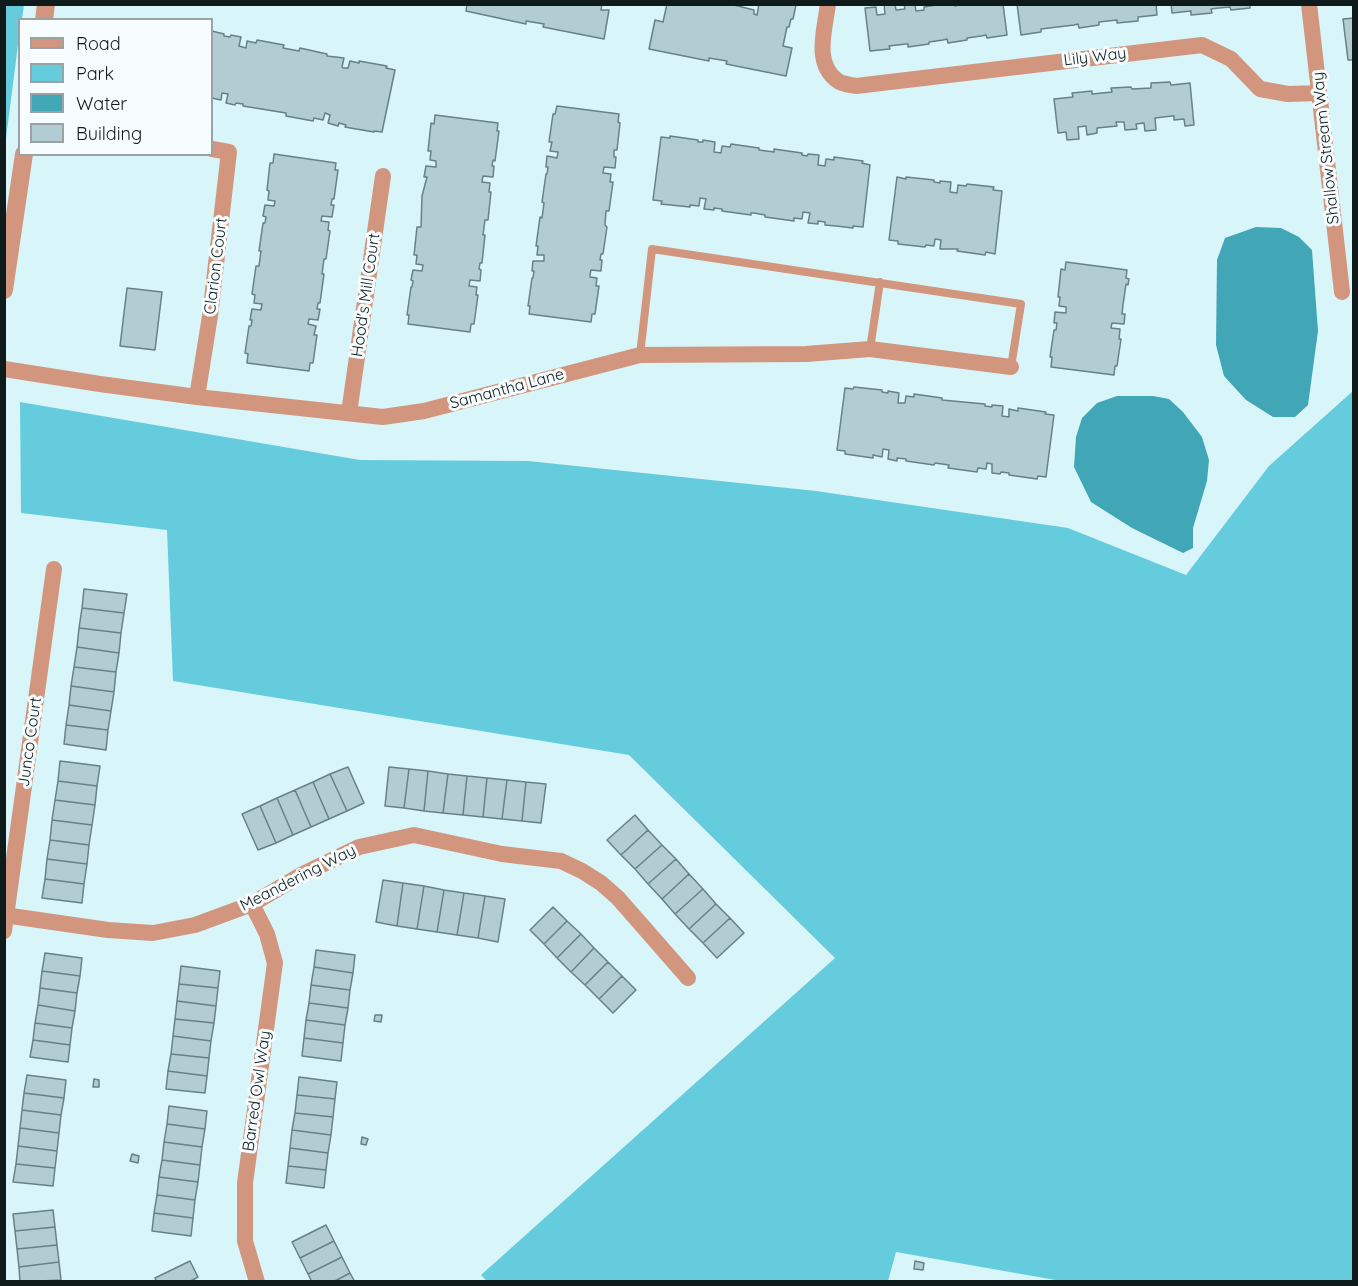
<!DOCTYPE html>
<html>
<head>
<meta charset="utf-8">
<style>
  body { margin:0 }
  #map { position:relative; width:1358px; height:1286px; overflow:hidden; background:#d8f5f9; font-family:Quicksand,sans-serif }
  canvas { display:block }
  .frame { position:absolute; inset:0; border:6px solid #0f1a1b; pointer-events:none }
  .legend { position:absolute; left:18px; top:18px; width:195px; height:138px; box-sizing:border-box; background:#f7fdfe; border:2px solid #9aa2a3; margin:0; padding:8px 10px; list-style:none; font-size:18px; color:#0f1a1b }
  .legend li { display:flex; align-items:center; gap:12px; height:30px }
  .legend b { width:30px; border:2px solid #9aa2a3 }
</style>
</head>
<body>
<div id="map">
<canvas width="1358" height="1286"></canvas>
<div class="frame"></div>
<ul class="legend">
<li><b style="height:8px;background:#d1967d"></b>Road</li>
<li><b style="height:16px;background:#64ccdd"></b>Park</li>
<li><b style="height:16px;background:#41a7b6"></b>Water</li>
<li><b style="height:16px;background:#b1cdd1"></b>Building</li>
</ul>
</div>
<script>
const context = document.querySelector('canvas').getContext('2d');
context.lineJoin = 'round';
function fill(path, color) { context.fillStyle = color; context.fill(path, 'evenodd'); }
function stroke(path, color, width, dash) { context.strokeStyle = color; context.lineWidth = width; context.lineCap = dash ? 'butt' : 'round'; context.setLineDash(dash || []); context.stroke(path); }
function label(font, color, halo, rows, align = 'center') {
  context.font = font + ' Quicksand,sans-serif'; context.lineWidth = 6; context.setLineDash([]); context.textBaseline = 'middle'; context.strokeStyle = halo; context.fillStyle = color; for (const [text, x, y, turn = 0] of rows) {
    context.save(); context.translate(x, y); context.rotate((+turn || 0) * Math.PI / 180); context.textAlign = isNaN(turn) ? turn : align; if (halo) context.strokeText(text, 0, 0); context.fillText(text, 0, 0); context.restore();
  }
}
fill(new Path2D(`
  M5,4l19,1 -2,14 -2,1 -1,17 -14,109z
  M1353,391v890h-292l-165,-29 -8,29h-401l-6,-6 354,-317 -206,-203 -456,-74 -6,-151 -146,-17 -1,-111 340,58 168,1 288,30 252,37 118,47 83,-109z`), '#64ccdd');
fill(new Path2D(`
  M1256,227l25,1 18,9 13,13 6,81 -10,74 -13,12h-22l-27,-17 -22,-24 -8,-31 1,-85 8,-22z
  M1117,396h36l16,3 14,13 19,25 7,23 -2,21 -14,47v20l-10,5 -51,-25 -41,-26 -17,-35 2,-30 6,-19 15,-15z`), '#41a7b6');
const building = new Path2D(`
  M467,4h135l-1,6h8l-5,29 -61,-12 1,-3 -18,-3v3l-60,-13z
  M667,4h63l24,6v4l3,1 2,-11 37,1 -3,14h-2l-2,8h-2l-4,19 9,2 -6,28 -60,-12 1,-3 -18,-3v3l-60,-12 6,-29 8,2z
  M884,4h11l1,6 9,-1 -1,-5h11l1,7 8,-1v-3l18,-3h12l1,2 8,-2h40l4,31 -20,3 -1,-3 -5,1 -14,2v2l-19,3 -1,-4 -4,1 -14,2v2l-21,3v-3h-2l-17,2 1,3 -20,2 -5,-43 11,-1 1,8 8,-1z
  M1017,4h139l1,11 -19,2v4l-21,2v-3l-18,2v3l-20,3 -1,-4 -4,1 -33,4v3l-20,3z
  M1171,4h79v4l-19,2 -1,-3 -11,1 -8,1 1,4 -21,2v-4l-19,2z
  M1354,18v42h-6l-5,-41z
  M212,31l12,3v2l6,1 1,-2 10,2 -2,9 7,2 1,-7 9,2 1,-3 27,5 -1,3 16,3 1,-3 27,6v2l17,2 -2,9 1,1h5l2,-7 9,2v-2l28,5 -1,2 9,2 -13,62 -8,-1v1l-18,-3 -11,-2 1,-2 -7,-2 -1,3 -10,-3 2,-8 -5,-2 -2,7 -9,-2 -1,3 -27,-5v-3l-43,-7v-2l-7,-1 -1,2 -9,-2 2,-9 -6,-1 -1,7 -9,-2v2z
  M1170,82l1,3 19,-2 4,42 -9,1 -1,-7 -10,1v-4h-2l-17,2 1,12 -11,1 -1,-8 -8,1 1,5 -12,1 -1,-8h-8l1,4 -20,2v5l-10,2 -1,-9 -8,1 1,12 -12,1 -1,-8 -8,1 -4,-34 19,-2 -1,-4 20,-2v3l20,-2 -1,-4 20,-1 1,2 19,-1v-5z
  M557,106l62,8 -1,8 2,1 -3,27h-3v7h2l-1,11 -11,-1 -1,6 8,1 -1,8h3l-4,29h-3l-1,14 2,2 -4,27h-2l-1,6h2l-1,11 -10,-1 -1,5v2l7,1 -1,8h3l-4,28h-3l-1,8 -62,-8 1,-8h-2l4,-28h1l1,-7h-2l1,-10h11v-6h-7l1,-9h-2l4,-29 2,1 2,-15 -2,-1 4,-28h1l1,-7h-2l1,-11 10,2 1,-6 -8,-1 2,-9h-3l4,-28h2z
  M435,115l63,8 -1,8h2l-4,30 -2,-1 -1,6h2l-1,11 -10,-1 -1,6 8,1 -1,9h2l-3,28h-3l-2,15h2l-3,28h-2l-1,6 2,1 -1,11 -10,-1 -1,6 8,1 -1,8h2l-4,29h-3l-1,8 -62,-8 1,-9h-2l4,-28h1l1,-6 -2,-1 2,-10 9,1 1,-6 -7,-1 1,-9h-3l3,-28h4l1,-31 5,-19h-3l2,-11 10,1v-6l-6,-1 1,-9h-3l3,-28 3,1z
  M670,136l28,4v2h5v-2l12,2 -1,10 7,1 1,-7 8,1 1,-3 28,4v2l15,2v-3l28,4v2l5,1 1,-2 11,1 -1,10 7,1 1,-7 8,1v-3l29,4 -1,2 8,2 -7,62 -10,-1v2l-17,-2 -11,-1v-3l-7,-1v3l-10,-1 2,-10 -7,-1 -1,7 -8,-1v3l-29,-4v-2l-11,-2h-3v2l-29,-4v-2l-8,-1v2l-10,-1 2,-10 -6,-1 -1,8 -9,-1v2l-29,-3 1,-3 -9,-1 8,-63 9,1z
  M274,154l62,9 -1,7h3l-4,29h-2l-1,6h3l-2,12 -10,-1 -1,5 8,1 -1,8 2,1 -4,28h-2l-2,15h2l-4,29h-2l-1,6h3l-2,11 -9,-1 -1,5 8,2 -2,9h3l-4,28h-3l-1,8 -62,-8 1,-9 -3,-1 4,-27h2l1,-6h-2l2,-11 9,1v-1l1,-5 -8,-1 1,-8 -3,-1 4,-28h3l2,-15h-2l4,-28h2l1,-6 -3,-1 2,-11 9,1 1,-5 -7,-1 1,-9 -2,-1 3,-27h3z
  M897,177l9,2v-2l19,2 9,1v2l6,1v-2l11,1 -1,10 7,1 1,-8 8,1 1,-2 27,3 -1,3 9,1 -7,63 -9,-2 -1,3 -28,-4 1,-2h-18l1,-9 -6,-1 -1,7 -8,-1 -1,2 -27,-3v-3l-9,-1z
  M1066,262l61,8 -1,8 3,1 -1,6 -2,-1 -3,21 -1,9h3l-1,10 -12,-1 -1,5 9,1 -1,10h2l-4,27h-2l-1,9 -63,-8 1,-10h-2l4,-27h2l1,-7h-3l1,-11 11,1v-6l-7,-1 1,-9h-2l3,-28 4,1z
  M127,288l35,4 -7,58 -35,-4z
  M854,387l28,3v2l6,1v-2l11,2 -1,10h7l1,-7 8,1v-3l28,4v2l43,4v2l7,1v-2l11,1 -1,10 7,1v-8l9,2v-3l28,4 -1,2 9,1 -8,62 -8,-1 -1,3 -28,-4v-2l-8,-1 -1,2 -8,-1v-9l-5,-1 -1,6 -8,-1 -1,4 -29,-4 1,-3 -14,-2 -1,2 -28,-4v-2l-9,-1v3l-9,-2 1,-9 -6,-1 -1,8 -9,-2v3l-28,-4v-3l-8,-1 8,-62 8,1z
  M84,589l43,5 -3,19 -42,-5z
  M82,608l42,5 -3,20 -42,-5z
  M79,628l42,5 -2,20 -42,-6z
  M77,647l42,6 -3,19 -42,-5z
  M74,667l42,5 -2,20 -43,-6z
  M71,686l43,6 -3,19 -42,-6z
  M69,705l42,6 -3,19 -42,-5z
  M66,725l42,5 -2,20 -42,-6z
  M60,761l40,5 -3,20 -39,-5z
  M348,767l16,36 -17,8 -17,-37z
  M389,767l20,2 -5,39 -19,-2z
  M409,769l19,2 -4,40 -20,-3z
  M428,771l20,3 -5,39 -19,-2z
  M330,774l17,37 -18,8 -16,-37z
  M448,774l19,2 -4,39 -20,-2z
  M467,776l20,2 -4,39 -20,-2z
  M487,778l20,2 -5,39 -19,-2z
  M507,780l19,2 -4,39 -20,-2z
  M58,781l39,5 -2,19 -40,-5z
  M313,782l16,37 -18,8 -16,-37z
  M526,782l20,2 -5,39 -19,-2z
  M295,790l16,37 -18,8 -16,-37z
  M277,798l16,37 -17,8 -16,-37z
  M55,800l40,5 -3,20 -40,-5z
  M260,806l16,37 -18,7 -16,-36z
  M635,815l13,15 -27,25 -14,-15z
  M52,820l40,5 -3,20 -39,-5z
  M648,830l14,15 -27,24 -14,-14z
  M50,840l39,5 -2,19 -40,-5z
  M662,845l14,14 -28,25 -13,-15z
  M47,859l40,5 -3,20 -39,-5z
  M676,859l13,15 -27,25 -14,-15z
  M689,874l14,15 -28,25 -13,-15z
  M45,879l39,5 -2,19 -40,-5z
  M383,880l20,3 -6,43 -21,-4z
  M403,883l21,3 -7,43 -20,-3z
  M424,886l20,4 -7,42 -20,-3z
  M703,889l13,15 -27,25 -14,-15z
  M444,890l20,3 -7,42 -20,-3z
  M464,893l21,3 -7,42 -21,-3z
  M485,896l20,3 -7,43 -20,-4z
  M716,904l14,14 -27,25 -14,-14z
  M553,907l14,14 -23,23 -14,-14z
  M730,918l14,15 -27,25 -14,-15z
  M567,921l14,13 -24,24 -13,-14z
  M581,934l13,14 -23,24 -14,-14z
  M594,948l14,14 -23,23 -14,-13z
  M316,950l39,5 -2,18 -39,-6z
  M45,953l37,5 -2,18 -38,-5z
  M608,962l14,14 -23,23 -14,-14z
  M181,966l39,5 -2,17 -39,-4z
  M314,967l39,6 -3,17 -39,-5z
  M42,971l38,5 -3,17 -37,-5z
  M622,976l14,14 -23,23 -14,-14z
  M179,984l39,4 -2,18 -39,-5z
  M311,985l39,5 -2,18 -39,-5z
  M40,988l37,5 -2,18 -37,-6z
  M177,1001l39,5 -2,17 -39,-4z
  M309,1003l39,5 -3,17 -39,-5z
  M38,1005l37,6 -3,17 -37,-5z
  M375,1015h7l-1,7 -7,-1z
  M175,1019l39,4 -3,18 -38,-5z
  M306,1020l39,5 -2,18 -39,-5z
  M35,1023l37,5 -2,17 -37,-5z
  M173,1036l38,5 -2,17 -38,-4z
  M304,1038l39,5 -2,18 -39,-5z
  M33,1040l37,5 -2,17 -38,-5z
  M171,1054l38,4 -2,18 -39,-5z
  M168,1071l39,5 -2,17 -39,-4z
  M27,1075l39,5 -2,18 -40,-5z
  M299,1077l38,5 -2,17 -38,-4z
  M94,1079l5,1v7h-6z
  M24,1093l40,5 -3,17 -39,-5z
  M297,1095l38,4 -2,18 -38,-4z
  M169,1106l38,5 -2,18 -38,-5z
  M22,1110l39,5 -2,18 -39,-5z
  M295,1113l38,4 -2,18 -39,-5z
  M167,1124l38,5 -3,18 -38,-5z
  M20,1128l39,5 -2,18 -39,-5z
  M292,1130l39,5 -3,18 -38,-5z
  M362,1137l6,2 -2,6 -5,-1z
  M164,1142l38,5 -2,18 -38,-5z
  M18,1146l39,5 -2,17 -39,-4z
  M290,1148l38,5 -2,17 -38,-4z
  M132,1154l7,2 -1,7 -8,-2z
  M162,1160l38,5 -2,17 -39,-5z
  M16,1164l39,4 -2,18 -40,-4z
  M288,1166l38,4 -2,18 -38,-5z
  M159,1177l39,5 -3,18 -38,-5z
  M157,1195l38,5 -2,18 -39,-5z
  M53,1210l2,17 -40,4 -2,-17z
  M154,1213l39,5 -2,18 -39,-5z
  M326,1225l8,16 -34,17 -8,-16z
  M55,1227l2,18 -40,4 -2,-18z
  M334,1241l8,16 -34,17 -8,-16z
  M57,1245l2,17 -40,5 -2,-18z
  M342,1257l8,16 -17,9h-21l-4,-8z
  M190,1261l8,16 -9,5h-32l-2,-4z
  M915,1261l9,2 -1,7 -9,-1z
  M59,1262l2,18 -41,2 -1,-15z
  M350,1273l5,9h-22z`);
fill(building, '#b1cdd1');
stroke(building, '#678185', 1.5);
stroke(new Path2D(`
  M870,349l10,-67
  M640,355l12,-106 369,55 -10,63`), '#d1967d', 8);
stroke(new Path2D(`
  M828,4c-3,25 -15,60 10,77 4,3 13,4 18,5l346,-41 29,14 29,30 28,5 31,-1
  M1309,4l33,288
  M4,369l96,15 97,13 186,20 41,-6 216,-56 166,-1 64,-5 141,18
  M197,397l13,-81 19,-164 -17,-3
  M349,413l34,-237
  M252,904l15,30 8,29 -30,220v58l12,41
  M4,915l104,15 45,3 42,-8 57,-21 51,-30 56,-27 55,-12 88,19 59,7 21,10 19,12 17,15 70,80
  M4,931l50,-362`), '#d1967d', 16);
stroke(new Path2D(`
  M44,20l2,-16
  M4,290l20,-136`), '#d1967d', 18);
label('16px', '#0f1a1b', '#f7fdfe', [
  ["Lily Way",1095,57,-7],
  ["Shallow Stream Way",1326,148,-96],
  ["Clarion Court",216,266,-83],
  ["Hood's Mill Court",366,295,-82],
  ["Samantha Lane",507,389,-15],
  ["Junco Court",30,742,-82],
  ["Meandering Way",298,878,-27],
  ["Barred Owl Way",257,1091,-82]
]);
</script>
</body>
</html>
